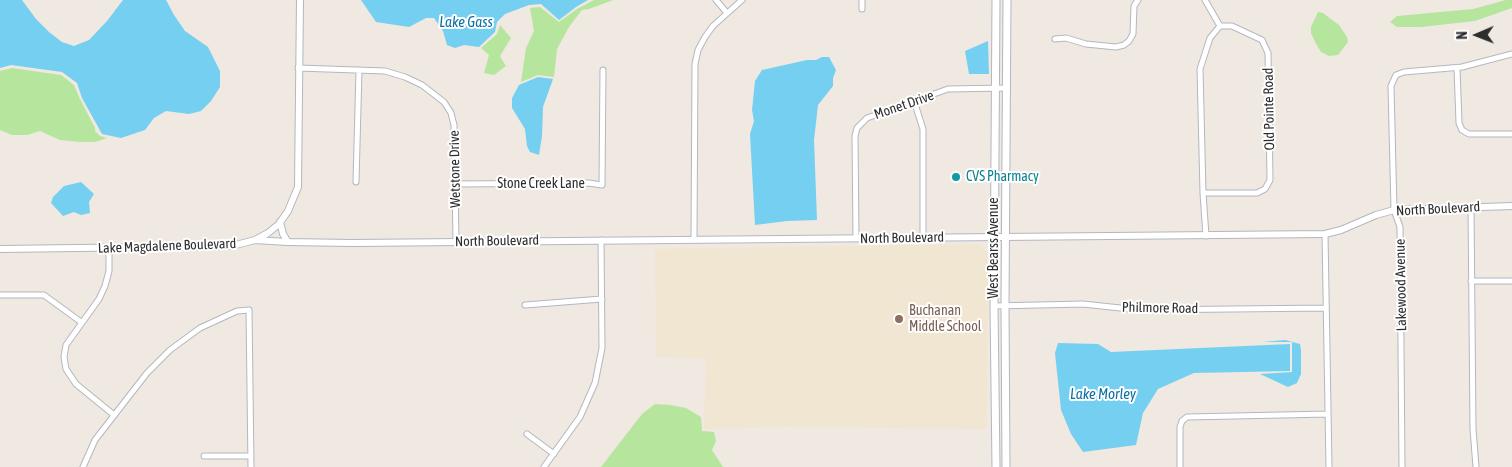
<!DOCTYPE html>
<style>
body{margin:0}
#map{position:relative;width:1512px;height:467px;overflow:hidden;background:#efe9e1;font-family:"Asap Condensed",sans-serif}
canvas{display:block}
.north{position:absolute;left:1452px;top:10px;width:50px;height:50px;-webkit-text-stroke:4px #fff;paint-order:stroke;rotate:269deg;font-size:14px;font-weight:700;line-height:20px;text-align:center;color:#2e2e2e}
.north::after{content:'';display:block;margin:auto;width:18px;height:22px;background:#2e2e2e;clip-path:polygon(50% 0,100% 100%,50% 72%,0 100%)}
</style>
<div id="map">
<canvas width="1512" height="467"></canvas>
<div class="north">N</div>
</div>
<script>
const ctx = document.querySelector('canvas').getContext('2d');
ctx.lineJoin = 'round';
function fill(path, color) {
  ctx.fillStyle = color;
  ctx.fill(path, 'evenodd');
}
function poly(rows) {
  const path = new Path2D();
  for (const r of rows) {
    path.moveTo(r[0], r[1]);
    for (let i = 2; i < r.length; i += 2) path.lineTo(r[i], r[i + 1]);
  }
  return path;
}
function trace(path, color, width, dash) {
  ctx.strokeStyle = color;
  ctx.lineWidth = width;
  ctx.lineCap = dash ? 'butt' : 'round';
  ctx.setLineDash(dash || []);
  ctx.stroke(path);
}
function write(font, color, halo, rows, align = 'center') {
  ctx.font = font + ' "Asap Condensed",sans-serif';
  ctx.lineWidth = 4;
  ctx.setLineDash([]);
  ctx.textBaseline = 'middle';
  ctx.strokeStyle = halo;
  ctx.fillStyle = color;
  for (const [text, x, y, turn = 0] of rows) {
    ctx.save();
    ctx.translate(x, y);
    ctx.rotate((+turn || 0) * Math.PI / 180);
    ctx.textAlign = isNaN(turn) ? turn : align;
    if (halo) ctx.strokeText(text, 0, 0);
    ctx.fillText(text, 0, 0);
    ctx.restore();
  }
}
const education = poly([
 [979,244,988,253,987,429,791,427,704,429,706,358,656,357,655,249]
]);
const green = poly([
 [594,0,613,0,589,9,582,10,569,27,557,49,554,77,538,75,521,82,526,48,534,31,530,8,540,7,559,22,577,9],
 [1506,0,1512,0,1512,8,1475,21,1421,27,1397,27,1390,22,1397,16,1473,9],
 [1318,12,1323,13,1339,25,1347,37,1348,42,1338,55,1329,56,1321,52,1315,42,1311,33,1311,27],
 [500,25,511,38,500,56,506,66,494,75,484,73,489,55,481,48,497,34],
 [12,68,61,75,74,85,80,99,95,128,95,131,100,136,107,138,95,142,80,142,60,140,40,131,27,135,12,135,0,130,0,71],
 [655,404,670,405,686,408,701,417,702,431,714,432,716,441,712,450,723,467,601,467,642,414]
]);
const water = poly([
 [0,0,22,0,36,19,49,32,62,42,74,46,89,40,107,21,123,0,166,0,174,15,185,31,208,47,220,71,220,87,211,101,201,111,189,114,166,111,154,118,145,130,121,138,102,134,82,98,77,83,62,72,11,65,0,68],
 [361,0,588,0,576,7,559,20,541,4,529,5,505,14,497,22,495,32,479,47,464,45,455,48,447,45,443,31,434,18,426,18,409,27,376,22],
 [988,41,989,74,969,74,965,51],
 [822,57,829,57,836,70,833,78,833,86,818,105,814,140,817,220,787,221,755,225,750,134,754,121,752,110,755,81,762,70,807,60,816,60],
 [538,77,553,79,543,107,542,136,539,155,530,152,527,146,525,129,512,108,512,98,519,85],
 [81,182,94,194,89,202,90,213,81,215,74,212,63,216,51,203,53,197,64,186],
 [1285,340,1300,344,1301,350,1301,374,1297,383,1288,387,1260,374,1292,372,1292,342,1263,342],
 [1058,343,1098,344,1111,352,1290,344,1290,371,1194,373,1158,389,1143,413,1136,445,1083,452,1071,434,1061,410,1055,353]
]);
const minor = poly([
 [716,0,727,13],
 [862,9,862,0],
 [1055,39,1066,38,1086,44,1116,47,1124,45,1129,41,1133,34,1134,6,1138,0],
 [298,68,385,71,405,77,422,85,444,102,451,113,454,125,456,241],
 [1457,68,1459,123,1462,130,1469,134,1512,134],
 [914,101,923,129,923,238],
 [356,182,359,70],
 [455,184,589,183,602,185,603,70],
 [1203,193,1257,193,1265,189,1270,180,1268,53,1262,40,1232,26,1220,26,1205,0],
 [1471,207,1473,429,1476,467],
 [1325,234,1329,467],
 [1206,236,1203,193,1200,69,1210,38,1220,26],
 [856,238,855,136,857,128,867,118,948,89,1006,88],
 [694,239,695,64,698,50,705,37,713,26,742,0],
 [109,248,109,271,105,286,99,299,66,345,64,357,66,369,76,384,114,415],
 [1471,281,1512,281],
 [0,295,44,295,81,322],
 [525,305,602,299],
 [994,306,1083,304,1139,310,1326,308],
 [527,434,554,454],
 [204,456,251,456],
 [83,467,95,440,147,373,170,350,200,328,237,311,249,310,251,467],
 [544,467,580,417,595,383,602,348,601,240],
 [1180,467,1180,427,1182,421,1187,417,1328,414],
 [1402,467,1400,227,1394,210,1391,86,1396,75,1404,72,1462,67,1512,54]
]);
const tertiary = poly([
 [280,222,283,234,288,242],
 [255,240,287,242,353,243,1325,234,1341,230,1376,215,1394,210,1512,206],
 [0,249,232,246,255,240,268,233,279,224,288,211,298,187,300,0]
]);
const secondary = poly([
 [996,0,994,306,996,467],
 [1006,467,1005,305,1007,0]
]);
const markers = [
 [956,177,5,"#0f9aa8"],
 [899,319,5,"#8d6e63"]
];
const streetNames = [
 ["Monet Drive",904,105,-19],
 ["Old Pointe Road",1269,109,-91],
 ["Wetstone Drive",455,169,-91],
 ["Stone Creek Lane",541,184],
 ["North Boulevard",1438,209,-3],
 ["North Boulevard",902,238,-1],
 ["North Boulevard",497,241,-1],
 ["Lake Magdalene Boulevard",167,246,-2],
 ["West Bearss Avenue",994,248,-90],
 ["Lakewood Avenue",1401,285,-91],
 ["Philmore Road",1160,308,1]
];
const cultureNames = [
 ["CVS Pharmacy",966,177]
];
const educationNames = [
 ["Buchanan",909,311],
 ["Middle School",909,327]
];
const waterNames = [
 ["Lake Gass",466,22],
 ["Lake Morley",1103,394]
];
fill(education, '#f0e6d1');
fill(green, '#b6e59e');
fill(water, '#75cff0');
trace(minor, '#b4b7c1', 7);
trace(tertiary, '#b4b7c1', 8);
trace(secondary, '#b4b7c1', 9);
trace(minor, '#fff', 5);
trace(tertiary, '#fff', 6);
trace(secondary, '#fff', 7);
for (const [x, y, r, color] of markers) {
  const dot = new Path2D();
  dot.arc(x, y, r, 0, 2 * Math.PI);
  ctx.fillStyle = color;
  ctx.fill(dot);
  trace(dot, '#fff', 2);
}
write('14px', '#2e2e2e', '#fff', streetNames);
write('14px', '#0d838f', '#fff', cultureNames, 'left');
write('14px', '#785e54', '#fff', educationNames, 'left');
write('italic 15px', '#0d6fa3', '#fff', waterNames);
</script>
